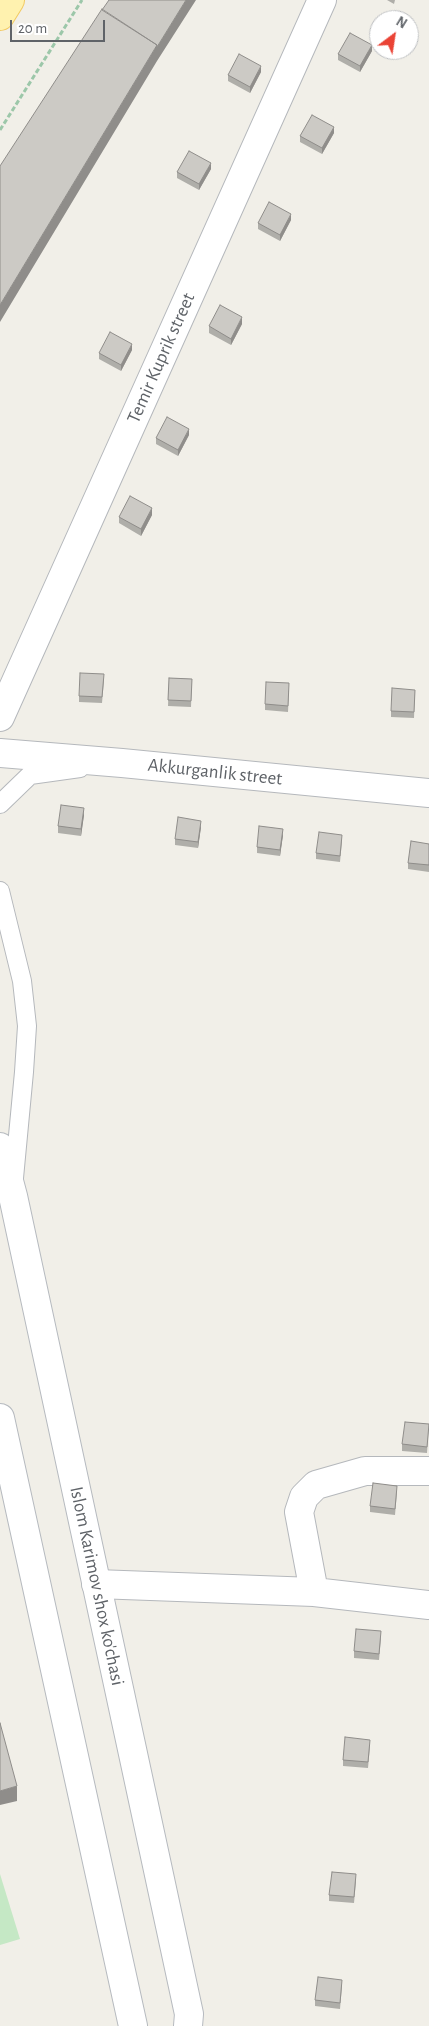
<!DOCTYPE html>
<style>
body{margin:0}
#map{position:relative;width:429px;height:2026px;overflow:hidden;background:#f1efe8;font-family:"Alegreya Sans",sans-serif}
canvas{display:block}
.north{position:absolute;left:369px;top:10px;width:50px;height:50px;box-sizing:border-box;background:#fff;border:1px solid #bfc1c3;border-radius:50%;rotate:31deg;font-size:14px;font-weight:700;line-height:20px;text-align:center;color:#5f6368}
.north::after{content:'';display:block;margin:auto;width:18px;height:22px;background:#ea4335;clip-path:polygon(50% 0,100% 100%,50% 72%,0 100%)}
.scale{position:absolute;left:10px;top:20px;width:95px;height:22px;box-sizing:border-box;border:2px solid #5f6368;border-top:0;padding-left:6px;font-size:15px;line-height:18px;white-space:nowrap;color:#5f6368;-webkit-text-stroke:4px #fff;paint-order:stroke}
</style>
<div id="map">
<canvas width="429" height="2026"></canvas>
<div class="north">N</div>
<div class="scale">20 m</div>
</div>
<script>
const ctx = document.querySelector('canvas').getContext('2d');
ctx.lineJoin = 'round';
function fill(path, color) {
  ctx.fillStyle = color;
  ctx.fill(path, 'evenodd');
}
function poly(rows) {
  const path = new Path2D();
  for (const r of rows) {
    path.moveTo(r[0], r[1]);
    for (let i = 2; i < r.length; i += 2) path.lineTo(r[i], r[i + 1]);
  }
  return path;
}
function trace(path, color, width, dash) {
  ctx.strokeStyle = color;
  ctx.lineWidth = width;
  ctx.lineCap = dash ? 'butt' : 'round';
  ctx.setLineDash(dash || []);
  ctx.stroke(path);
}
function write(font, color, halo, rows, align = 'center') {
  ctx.font = font + ' "Alegreya Sans",sans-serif';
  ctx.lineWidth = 4.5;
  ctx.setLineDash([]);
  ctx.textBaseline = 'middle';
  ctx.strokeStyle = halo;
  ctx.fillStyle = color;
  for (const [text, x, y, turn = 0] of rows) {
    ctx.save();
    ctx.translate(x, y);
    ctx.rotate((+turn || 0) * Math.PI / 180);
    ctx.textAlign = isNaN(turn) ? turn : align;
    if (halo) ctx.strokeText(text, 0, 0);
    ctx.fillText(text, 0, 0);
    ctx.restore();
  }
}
const green = poly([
 [0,1874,20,1939,0,1945]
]);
const path = poly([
 [0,130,82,0]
]);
const service = poly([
 [0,804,30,775,80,768],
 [0,891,22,981,27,1026,24,1072,14,1178]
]);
const minor = poly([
 [0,717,322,0],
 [96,1584,314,1592,429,1605],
 [314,1592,299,1512,304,1497,316,1485,365,1471,429,1471]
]);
const tertiary = poly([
 [0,753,122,763,429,793]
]);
const secondary = poly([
 [0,1147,13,1196,189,2014,188,2026],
 [0,1418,133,2026]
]);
const primary = poly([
 [0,16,10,0]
]);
const wall = poly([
 [387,0,395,0,394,4],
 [372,51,360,72,338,60,338,54],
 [261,72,250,93,228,81,228,75],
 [334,133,322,154,300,142,300,136],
 [211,169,199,190,177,178,177,172],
 [291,220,280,241,258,229,258,223],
 [242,324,231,345,209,333,209,326],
 [132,350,121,371,99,359,99,353],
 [189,435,178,456,156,444,156,438],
 [152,515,141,536,119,523,119,517],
 [169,678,192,679,191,707,168,706],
 [104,680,102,703,79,702,79,696],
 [289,690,288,712,265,710,265,704],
 [415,690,414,718,391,717,391,711],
 [84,815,81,836,58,833,58,826],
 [201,827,198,848,175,845,175,839],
 [283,835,280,856,257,853,257,847],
 [342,841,340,862,316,859,316,853],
 [429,844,429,872,408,869,408,863],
 [429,1424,427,1453,402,1451,402,1444],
 [397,1492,395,1515,370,1512,370,1506],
 [381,1638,379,1660,354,1658,354,1651],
 [370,1746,368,1768,343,1766,343,1760],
 [356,1881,354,1903,329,1901,329,1895],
 [342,1986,340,2009,315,2006,315,2000]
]);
const shadedWall = poly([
 [186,0,196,0,157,61,157,47],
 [157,45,157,61,0,322,0,305],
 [372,45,372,51,360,72,360,66],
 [261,66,261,72,250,93,250,87],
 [334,127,334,133,322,154,322,148],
 [211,163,211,169,199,190,199,184],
 [291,214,291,220,280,241,280,235],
 [242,317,242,324,231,345,231,339],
 [132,344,132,350,121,371,121,365],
 [189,429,189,435,178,456,178,450],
 [152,508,152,515,141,536,141,529],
 [84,808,84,815,81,836,81,829],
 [201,821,201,827,198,848,198,842],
 [283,829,283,835,280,856,280,850],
 [17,1786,17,1801,0,1805,0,1791]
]);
const building = poly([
 [109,0,186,0,157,47,157,45,102,10,109,0],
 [102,9,157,45,0,305,0,166,102,9],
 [350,33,372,45,360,66,338,54,350,33],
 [239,54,261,66,250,87,228,75,239,54],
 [312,115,334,127,322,148,300,136,312,115],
 [189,151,211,163,199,184,177,172,189,151],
 [269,202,291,214,280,235,258,223,269,202],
 [220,305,242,317,231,339,209,326,220,305],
 [110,332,132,344,121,365,99,353,110,332],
 [167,417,189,429,178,450,156,438,167,417],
 [130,496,152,508,141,529,119,517,130,496],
 [80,673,104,674,102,697,79,696,80,673],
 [169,678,192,679,191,701,168,700,169,678],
 [266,682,289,683,288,706,265,704,266,682],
 [392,688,415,690,414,712,391,711,392,688],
 [61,805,84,808,81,829,58,826,61,805],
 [178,817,201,821,198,842,175,839,178,817],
 [259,826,283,829,280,850,257,847,259,826],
 [319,832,342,835,340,856,316,853,319,832],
 [411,841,429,844,429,865,408,863,411,841],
 [405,1422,429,1424,427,1447,402,1444,405,1422],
 [373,1483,397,1486,395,1509,370,1506,373,1483],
 [356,1629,381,1631,379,1654,354,1651,356,1629],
 [0,1723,17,1786,0,1791,0,1723],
 [345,1737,370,1740,368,1762,343,1760,345,1737],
 [332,1872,356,1874,354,1897,329,1895,332,1872],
 [318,1977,342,1980,340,2003,315,2000,318,1977]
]);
const streetNames = [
 ["Temir Kuprik street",161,358,-66],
 ["Akkurganlik street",215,772,6],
 ["Islom Karimov shox ko'chasi",97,1586,78]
];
fill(green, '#c5e8c5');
trace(service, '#b5b8bc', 20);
trace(minor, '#b5b8bc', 30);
trace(tertiary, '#b5b8bc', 30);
trace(secondary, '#b6babf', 30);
trace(primary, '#f2c960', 30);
trace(path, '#9cc7a9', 3, [5, 2.5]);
trace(service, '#fff', 18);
trace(minor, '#fff', 28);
trace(tertiary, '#fff', 28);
trace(secondary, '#fff', 28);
trace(primary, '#fff2af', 28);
fill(wall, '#afaea9');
fill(shadedWall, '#8f8d8a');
fill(building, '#cccac5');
trace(building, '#8f8d8a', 1);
write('19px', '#5f6368', '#fff', streetNames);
</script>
